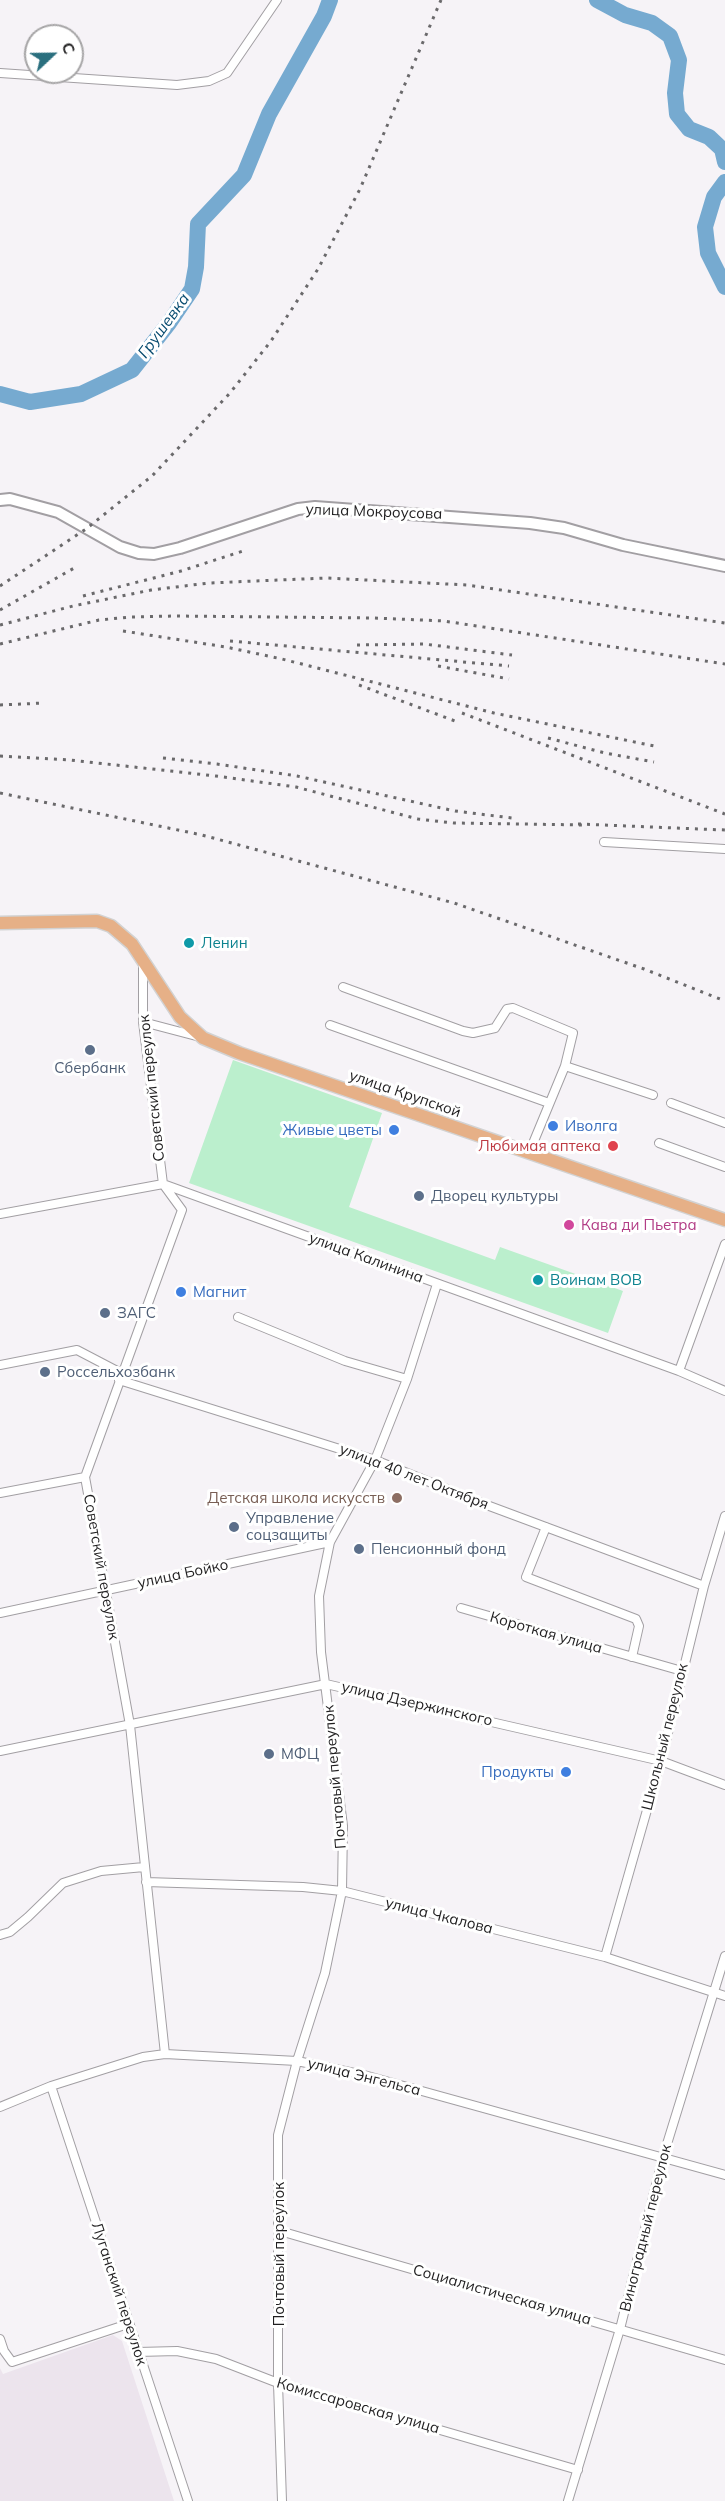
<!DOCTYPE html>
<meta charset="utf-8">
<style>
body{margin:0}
#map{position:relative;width:725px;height:2501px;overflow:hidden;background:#f6f3f7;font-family:Mulish,sans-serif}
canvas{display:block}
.north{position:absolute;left:24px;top:24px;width:60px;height:60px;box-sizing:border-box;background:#fff;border:2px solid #a6a5a6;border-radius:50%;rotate:68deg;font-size:16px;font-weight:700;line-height:24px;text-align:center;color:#201f20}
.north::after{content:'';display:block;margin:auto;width:21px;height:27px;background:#2a6f7e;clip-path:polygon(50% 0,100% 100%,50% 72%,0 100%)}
</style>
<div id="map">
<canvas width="725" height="2501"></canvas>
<div class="north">С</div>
</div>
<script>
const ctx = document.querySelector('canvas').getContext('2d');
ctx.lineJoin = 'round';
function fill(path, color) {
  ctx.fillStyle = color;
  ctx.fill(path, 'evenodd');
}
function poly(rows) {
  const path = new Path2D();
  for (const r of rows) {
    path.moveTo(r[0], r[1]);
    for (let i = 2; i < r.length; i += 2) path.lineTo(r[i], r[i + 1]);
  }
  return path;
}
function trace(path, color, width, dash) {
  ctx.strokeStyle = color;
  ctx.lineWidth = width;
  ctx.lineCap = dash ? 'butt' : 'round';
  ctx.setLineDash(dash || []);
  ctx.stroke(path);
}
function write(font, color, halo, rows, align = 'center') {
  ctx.font = font + ' Mulish,sans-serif';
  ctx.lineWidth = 6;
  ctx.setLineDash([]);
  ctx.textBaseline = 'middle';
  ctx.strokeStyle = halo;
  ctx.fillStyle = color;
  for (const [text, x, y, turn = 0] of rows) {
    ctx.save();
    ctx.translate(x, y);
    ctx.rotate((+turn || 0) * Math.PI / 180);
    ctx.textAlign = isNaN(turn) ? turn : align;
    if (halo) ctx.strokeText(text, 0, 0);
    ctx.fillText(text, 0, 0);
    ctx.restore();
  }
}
const built = poly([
 [113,2335,122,2341,174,2501,0,2501,0,2368,3,2374]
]);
const green = poly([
 [233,1060,382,1113,349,1207,495,1260,500,1247,623,1291,608,1333,189,1183]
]);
const river = poly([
 [597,0,625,15,652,23,670,36,679,60,675,93,677,114,689,129,709,137,722,149,725,162],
 [725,182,714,197,705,227,708,253,725,287],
 [0,394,30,402,81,394,132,370,169,323,192,289,196,267,198,224,244,175,269,114,324,16,330,0]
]);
const minor = poly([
 [0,73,177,85,209,81,227,73,277,0],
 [604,842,725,849],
 [143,963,143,1022,163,1184,182,1210,85,1477,130,1725,165,2054],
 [343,987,463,1031,473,1033,495,1028,507,1009,513,1008,573,1033,565,1066,529,1153],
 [143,1022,200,1037],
 [330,1025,549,1103],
 [565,1066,653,1095],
 [671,1103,725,1123],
 [659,1143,725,1167],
 [0,1214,163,1184,679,1371,725,1391],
 [238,1317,345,1361,407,1379],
 [0,1365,77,1350,121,1373],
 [679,1371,725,1244],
 [119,1380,375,1460,484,1504,704,1586],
 [0,1493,85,1477],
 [546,1527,526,1577,636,1619,639,1626,632,1657],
 [461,1608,682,1671],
 [0,1613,330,1542],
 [0,1751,326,1684,661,1761,725,1785],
 [146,1882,303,1887,342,1891,605,1957,725,1996],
 [0,1935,10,1932,28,1917,63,1883,101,1871,144,1867],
 [605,1957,661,1761,704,1586,725,1516],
 [51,2086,188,2501],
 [0,2107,51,2086,143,2057,165,2054,297,2061,364,2075,725,2175],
 [280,2231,725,2360],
 [0,2339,4,2351,12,2362,128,2324],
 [138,2352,177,2351,216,2359,278,2383,578,2470],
 [282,2501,278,2383,278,2135,297,2061,325,1973,342,1891,343,1826,321,1652,319,1596,330,1542,375,1460,407,1379,437,1284],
 [568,2501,620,2329,663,2157,725,1956]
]);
const tertiary = poly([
 [0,500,10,499,58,512,120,547,139,553,154,554,180,548,298,509,315,507,530,523,564,528,623,545,725,566]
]);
const primary = poly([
 [0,923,97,921,111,926,132,944,180,1017,203,1038,239,1053,725,1220]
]);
const rail = poly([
 [0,586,86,529,152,476,230,393,271,341,318,269,360,189,441,0],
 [83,596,181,571,243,551],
 [0,610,76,567],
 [0,625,73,606,151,590,209,583,326,578,467,585,725,623],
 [123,631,226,647,282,659,494,713,659,747],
 [230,641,509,666],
 [0,644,99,620,130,617,176,616,374,618,444,621,725,664],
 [357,645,424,644,512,655],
 [438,666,509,679],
 [359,685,455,721],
 [0,705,44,703],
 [462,713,725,814],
 [548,738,605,753,654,762],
 [0,756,70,760,216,776,296,787,418,819,454,823,586,825],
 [163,758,217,764,297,776,455,811,512,818],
 [0,793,202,835,454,903,644,969,725,1001],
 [578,824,725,830]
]);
const markers = [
 [189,943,6,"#0f9aa8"],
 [90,1050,6,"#5c6f8a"],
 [553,1126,6,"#3f7fe0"],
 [394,1130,6,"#3f7fe0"],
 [613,1146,6,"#e0444e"],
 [419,1196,6,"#5c6f8a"],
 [569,1225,6,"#d1479c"],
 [538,1280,6,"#0f9aa8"],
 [181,1292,6,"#3f7fe0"],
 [105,1313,6,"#5c6f8a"],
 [45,1372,6,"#5c6f8a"],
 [397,1498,6,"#8d6e63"],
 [234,1527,6,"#5c6f8a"],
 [359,1549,6,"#5c6f8a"],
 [269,1754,6,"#5c6f8a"],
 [566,1772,6,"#3f7fe0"]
];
const streetNames = [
 ["улица Мокроусова",374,512,2],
 ["Советский переулок",152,1088,-96],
 ["улица Крупской",405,1094,19],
 ["улица Калинина",366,1258,20],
 ["улица 40 лет Октября",414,1477,21],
 ["Советский переулок",101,1567,80],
 ["улица Бойко",183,1574,-12],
 ["Короткая улица",546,1633,16],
 ["улица Дзержинского",417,1704,13],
 ["Школьный переулок",665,1737,-76],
 ["Почтовый переулок",335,1777,-95],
 ["улица Чкалова",439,1916,14],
 ["улица Энгельса",364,2077,14],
 ["Виноградный переулок",646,2228,-76],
 ["Почтовый переулок",279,2254,-90],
 ["Луганский переулок",119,2294,72],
 ["Социалистическая улица",502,2295,16],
 ["Комиссаровская улица",358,2406,16]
];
const cultureNames = [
 ["Ленин",201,943],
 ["Воинам ВОВ",550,1280]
];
const serviceNames = [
 ["Сбербанк",90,1068,"center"],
 ["Дворец культуры",431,1196],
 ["ЗАГС",117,1313],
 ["Россельхозбанк",57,1372],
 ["Управление",246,1518],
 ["соцзащиты",246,1535],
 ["Пенсионный фонд",371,1549],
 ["МФЦ",281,1754]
];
const shopNames = [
 ["Иволга",565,1126],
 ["Живые цветы",382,1130,"right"],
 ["Магнит",193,1292],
 ["Продукты",554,1772,"right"]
];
const healthNames = [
 ["Любимая аптека",601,1146]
];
const hotelNames = [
 ["Кава ди Пьетра",581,1225]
];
const educationNames = [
 ["Детская школа искусств",385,1498]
];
const waterNames = [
 ["Грушевка",164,326,-54]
];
fill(built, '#ece4ed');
fill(green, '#bbefcd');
trace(river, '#76aad0', 16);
trace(minor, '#a29fa3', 10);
trace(tertiary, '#a29fa3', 14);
trace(primary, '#d2d2d2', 15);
trace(minor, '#fff', 8);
trace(tertiary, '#fff', 10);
trace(primary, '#e6b087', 12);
trace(rail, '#6a696b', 3, [3, 6]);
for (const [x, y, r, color] of markers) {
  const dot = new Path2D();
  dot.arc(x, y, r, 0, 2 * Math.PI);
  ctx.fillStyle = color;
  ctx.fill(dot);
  trace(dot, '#fff', 2);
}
write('15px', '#201f20', '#fff', streetNames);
write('15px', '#0d838f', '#fff', cultureNames, 'left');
write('15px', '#4e5e75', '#fff', serviceNames, 'left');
write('15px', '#366cbe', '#fff', shopNames, 'left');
write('15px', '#be3a42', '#fff', healthNames, 'right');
write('15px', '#b23c85', '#fff', hotelNames, 'left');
write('15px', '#785e54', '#fff', educationNames, 'right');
write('italic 16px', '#074b6f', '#fff', waterNames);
</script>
